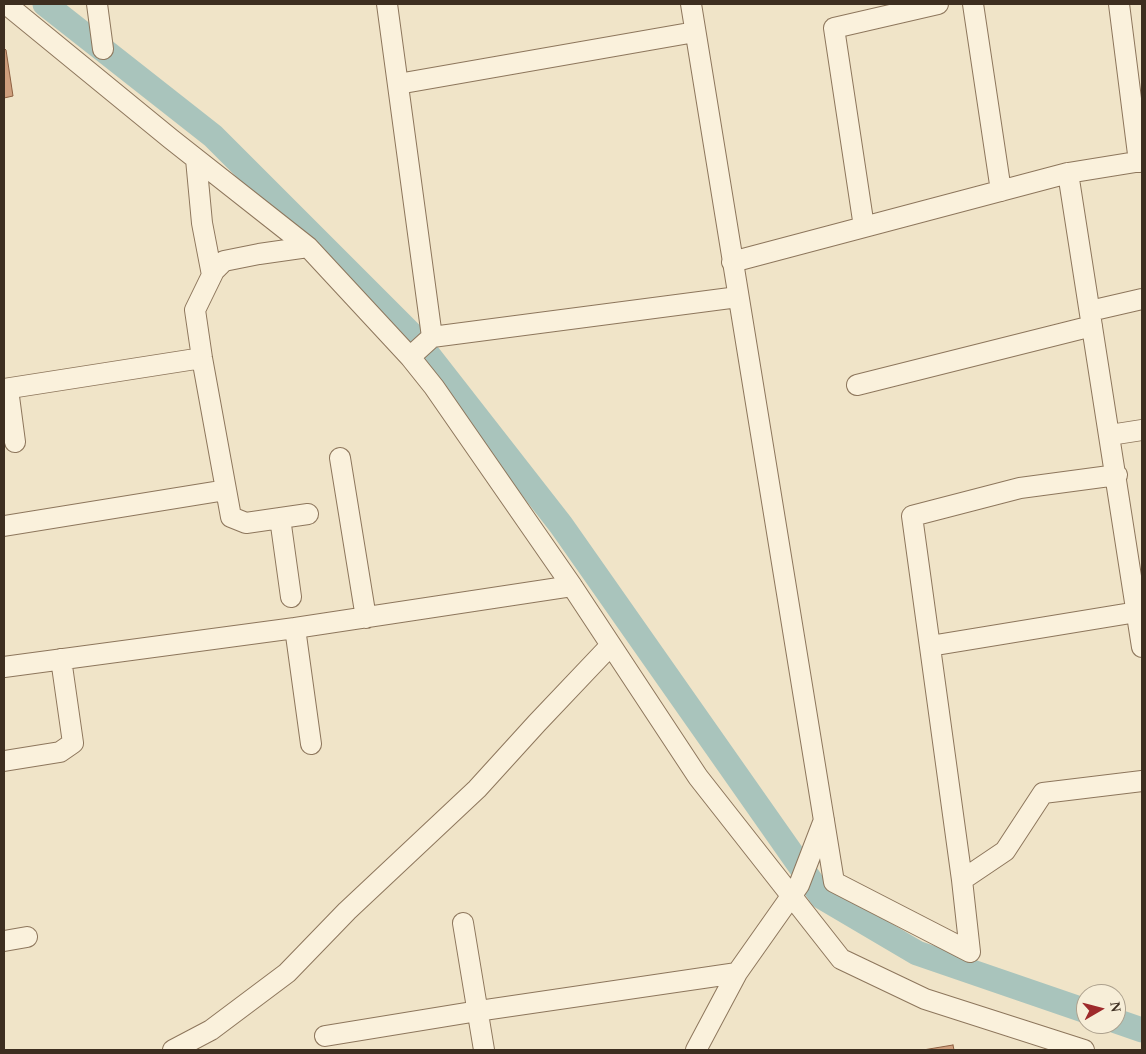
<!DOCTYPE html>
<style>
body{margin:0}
#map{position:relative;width:1146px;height:1054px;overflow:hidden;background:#f0e4c8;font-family:"Times New Roman",serif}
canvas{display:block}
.frame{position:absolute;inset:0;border:5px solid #3d2e20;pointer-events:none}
.north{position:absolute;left:1076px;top:984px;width:50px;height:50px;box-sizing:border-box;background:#f7eed8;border:1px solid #ada18e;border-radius:50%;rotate:82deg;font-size:14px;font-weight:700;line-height:20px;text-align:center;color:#3d2e20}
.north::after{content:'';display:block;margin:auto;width:18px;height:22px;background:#9e2a2b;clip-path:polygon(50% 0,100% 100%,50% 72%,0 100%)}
</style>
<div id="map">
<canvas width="1146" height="1054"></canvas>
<div class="frame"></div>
<div class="north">N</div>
</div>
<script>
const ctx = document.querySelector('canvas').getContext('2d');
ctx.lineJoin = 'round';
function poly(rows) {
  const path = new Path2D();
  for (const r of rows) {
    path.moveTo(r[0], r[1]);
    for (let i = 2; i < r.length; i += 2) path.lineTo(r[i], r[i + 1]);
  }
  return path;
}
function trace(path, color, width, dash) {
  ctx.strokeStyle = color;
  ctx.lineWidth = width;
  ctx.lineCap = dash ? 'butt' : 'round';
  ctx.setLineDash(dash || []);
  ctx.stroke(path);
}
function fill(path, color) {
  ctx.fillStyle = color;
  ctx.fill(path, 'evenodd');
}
const canal = poly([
 [45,4,213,136,415,338,561,525,822,897,917,953,1086,1011],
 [1116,1021,1142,1030]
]);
const building = poly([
 [4,48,6,50,13,96,4,98,4,48],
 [953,1045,954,1050,923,1050,953,1045]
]);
const minor = poly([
 [6,4,171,139,308,247,410,357,434,387,572,586,698,777,841,959,925,999,1084,1050],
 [97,4,103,49],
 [387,4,432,337],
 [691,4,834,882,970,952],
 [973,4,1001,191],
 [1119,4,1139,162],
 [398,84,695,32],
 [196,159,202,223,212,275],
 [1068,173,1142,647],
 [864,227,834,28,938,4],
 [308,247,259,254,224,261,214,271,195,310,202,358,231,517,246,523,308,514],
 [732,262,1068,173,1142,161],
 [1090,311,1142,299],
 [410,357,432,337,738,297],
 [857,385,1092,326],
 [4,389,202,358],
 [8,389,15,442],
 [1110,435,1142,430],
 [340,458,366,618],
 [280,518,291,597],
 [4,526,226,490],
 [295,628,311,744],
 [930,646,1137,612],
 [4,667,295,628,572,586],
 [4,761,60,752,73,743,61,659],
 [962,880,912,516,1020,488,1117,475],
 [463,923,484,1050],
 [4,941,27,937],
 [970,952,962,880,1005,851,1043,793,1142,781],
 [325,1036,478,1011,737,973],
 [173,1050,211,1030,287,973,347,911,477,789,537,723,611,645],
 [696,1050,737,973,799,885,824,820]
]);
trace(canal, '#a9c4bc', 25);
fill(building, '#cf9f7d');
trace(building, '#8d5f41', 1);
trace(minor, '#8d765c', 22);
trace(minor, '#faf1dc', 20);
</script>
